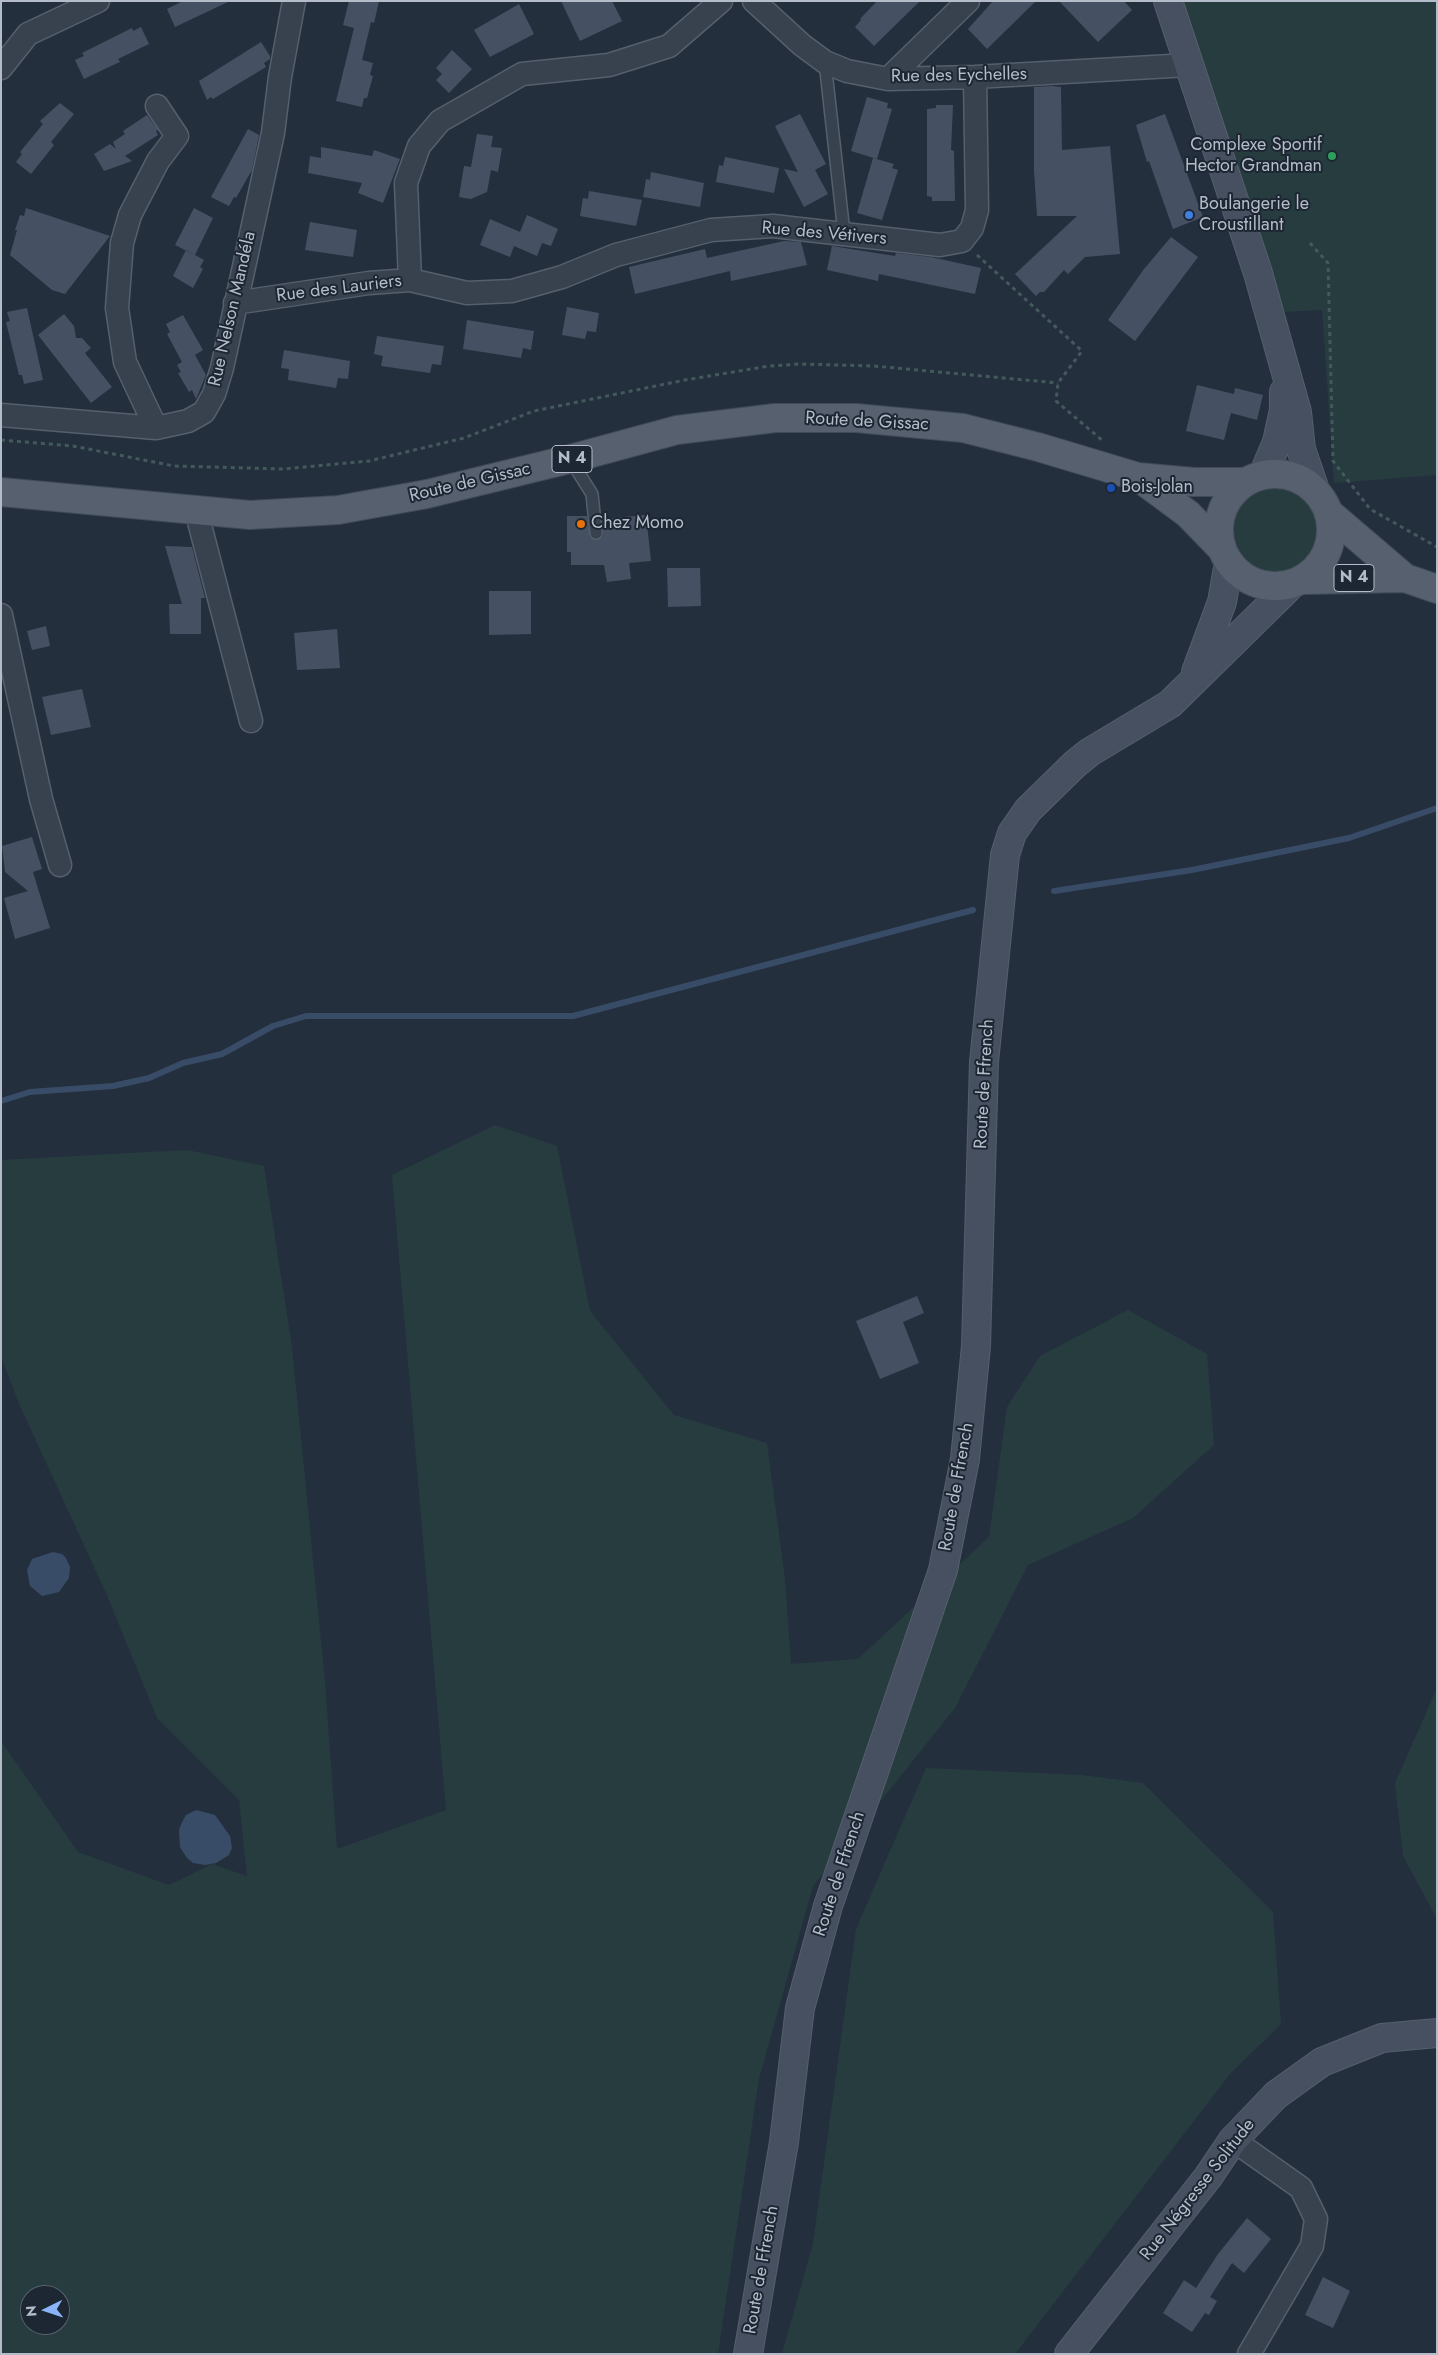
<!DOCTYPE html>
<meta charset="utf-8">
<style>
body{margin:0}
#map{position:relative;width:1438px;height:2355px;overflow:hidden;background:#242f3e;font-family:Jost,sans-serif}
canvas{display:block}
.frame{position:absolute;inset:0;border:2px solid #b4bcc9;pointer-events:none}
.north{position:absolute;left:20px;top:2285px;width:50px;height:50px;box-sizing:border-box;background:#1d2633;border:1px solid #59626f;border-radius:50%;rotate:266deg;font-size:14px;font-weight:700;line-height:20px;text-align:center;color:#b4bcc9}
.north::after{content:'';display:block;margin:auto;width:18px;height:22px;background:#8ab4f8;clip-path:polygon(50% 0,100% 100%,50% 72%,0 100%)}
</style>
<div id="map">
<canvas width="1438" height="2355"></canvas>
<div class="frame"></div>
<div class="north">N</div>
</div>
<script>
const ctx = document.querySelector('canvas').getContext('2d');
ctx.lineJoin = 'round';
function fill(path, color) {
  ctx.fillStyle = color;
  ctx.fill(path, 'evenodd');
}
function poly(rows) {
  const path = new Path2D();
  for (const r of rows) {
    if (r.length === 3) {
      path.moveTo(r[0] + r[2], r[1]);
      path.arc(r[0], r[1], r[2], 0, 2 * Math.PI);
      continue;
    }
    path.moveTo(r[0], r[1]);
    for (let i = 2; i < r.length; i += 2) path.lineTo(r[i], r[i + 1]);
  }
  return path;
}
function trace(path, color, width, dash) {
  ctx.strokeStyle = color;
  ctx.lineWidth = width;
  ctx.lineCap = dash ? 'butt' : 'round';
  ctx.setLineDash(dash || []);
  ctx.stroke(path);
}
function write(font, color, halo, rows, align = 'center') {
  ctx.font = font + ' Jost,sans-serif';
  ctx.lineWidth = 4;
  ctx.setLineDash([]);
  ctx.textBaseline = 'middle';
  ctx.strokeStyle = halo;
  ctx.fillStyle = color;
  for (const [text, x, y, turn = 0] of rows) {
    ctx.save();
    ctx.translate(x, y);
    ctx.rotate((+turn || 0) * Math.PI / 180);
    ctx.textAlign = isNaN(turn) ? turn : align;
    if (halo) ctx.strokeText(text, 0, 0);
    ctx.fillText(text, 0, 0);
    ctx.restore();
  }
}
const green = poly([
 [1175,1,1437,1,1437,475,1334,483,1322,310,1281,312],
 [1274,529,45],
 [495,1125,557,1146,590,1311,674,1415,767,1443,785,1579,791,1664,858,1659,989,1537,1007,1407,1040,1356,1128,1310,1207,1354,1214,1445,1133,1518,1028,1565,955,1708,813,1886,759,2079,718,2354,1,2354,1,1741,78,1852,169,1885,212,1864,247,1876,239,1800,157,1718,106,1593,20,1406,1,1357,1,1160,187,1150,264,1166,292,1347,325,1681,337,1849,446,1810,392,1175],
 [30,2295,60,2295,60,2325,30,2325],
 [1437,1688,1437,1919,1403,1856,1395,1783],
 [926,1768,1082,1775,1143,1783,1273,1912,1281,2024,1230,2074,1015,2354,782,2354,813,2243,856,1929]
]);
const water = poly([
 [53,1552,62,1554,66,1558,70,1567,69,1578,59,1592,42,1596,30,1586,27,1570,32,1559],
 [196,1810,215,1815,230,1836,232,1848,229,1855,216,1863,205,1865,193,1863,187,1858,180,1847,179,1830,182,1822,186,1815]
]);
const stream = poly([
 [1054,891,1192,870,1349,838,1437,808],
 [1,1101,30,1092,113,1086,149,1078,183,1063,222,1054,273,1026,306,1016,573,1016,973,910]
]);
const building = poly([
 [183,1,230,1,175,27,167,9],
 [349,1,379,1,374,23,371,22,362,60,373,63,370,75,373,76,367,98,364,98,362,107,336,101,354,28,343,25],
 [561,1,612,1,622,21,580,41],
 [877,1,920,1,874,46,855,27,861,20,860,19],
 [993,1,1036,1,987,49,968,29],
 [1059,1,1124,1,1132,10,1098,42],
 [519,4,534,34,490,57,474,30],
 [141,27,149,44,118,59,120,62,109,67,84,79,75,60,84,56,82,53,132,28,133,31],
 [261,42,270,56,270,59,264,63,266,67,213,99,211,97,207,100,199,81],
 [452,50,472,69,449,93,436,80,442,74,436,68],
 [1052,86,1061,87,1062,150,1110,146,1120,254,1085,257,1068,274,1064,270,1044,292,1040,292,1036,296,1015,274,1077,216,1037,216,1034,171,1034,87],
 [867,97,888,103,887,108,892,109,877,159,851,151],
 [60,103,74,114,51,142,54,145,31,174,16,162,22,154,20,152,43,124,40,121],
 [936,105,953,105,951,150,954,151,955,201,932,201,932,197,927,196,927,109,936,108],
 [800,114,826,164,815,170,828,194,804,207,784,169,798,172,775,126],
 [1165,114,1203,217,1173,229,1149,161,1147,162,1136,125],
 [147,115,158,130,156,131,158,135,125,156,132,161,104,171,94,154,110,144,116,149,113,142,125,134,123,131],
 [248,129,259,135,252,170,236,198,234,197,229,206,211,197],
 [477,134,493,136,491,147,502,148,498,172,491,170,487,192,471,199,459,197,464,166,471,167],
 [321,147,372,156,374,150,400,159,383,203,358,193,362,183,308,173,310,156,321,158],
 [725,157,779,168,774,193,716,182,719,165,723,166],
 [873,158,894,164,892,168,898,170,882,220,857,213],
 [651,172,704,183,700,207,643,197,646,179,650,180],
 [589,191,642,200,636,226,580,216,583,198,588,199],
 [26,208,110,236,65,294,52,290,10,255,17,230,15,230,20,215,24,216],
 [194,208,213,218,195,255,175,245],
 [527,215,558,229,551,246,542,243,537,256,514,246,510,257,480,245,490,219,520,232],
 [310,222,357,230,353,257,305,250],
 [1171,237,1198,257,1135,341,1108,320,1144,269],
 [784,241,801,242,807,265,731,281,730,271,635,294,629,267,705,249,707,258],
 [832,246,895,256,896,253,931,257,981,268,975,294,879,274,878,281,827,270],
 [186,250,204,260,200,267,203,269,193,288,173,276],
 [567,307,599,313,596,332,587,331,585,339,562,335],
 [27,308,43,380,24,384,22,375,19,375,6,322,10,321,7,312],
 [64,314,74,326,76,338,82,338,91,348,85,353,112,387,91,403,38,335],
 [183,315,203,350,190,358,195,355,206,375,196,399,192,390,189,392,178,373,181,372,177,365,182,362,167,334,170,332,166,324],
 [467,320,534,331,531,350,523,348,521,358,463,349],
 [377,336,444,346,441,365,432,364,430,373,381,366,383,356,374,354],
 [284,350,350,361,348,379,338,378,336,388,288,380,289,369,281,368],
 [1197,385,1234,394,1235,388,1263,395,1257,420,1231,413,1224,440,1186,431],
 [646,515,651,561,629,563,631,579,607,582,604,565,571,565,571,552,567,552,567,516,587,516,590,537,596,540,603,536,602,519],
 [165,546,192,547,205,598,201,598,201,634,170,634,169,604,182,604],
 [667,568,700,568,701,606,668,607],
 [489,591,531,591,531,634,489,635],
 [46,626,50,646,32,650,27,631],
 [337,629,340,668,297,670,294,633],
 [82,689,91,727,51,735,42,697],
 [32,837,42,869,33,872,50,928,15,939,4,898,28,891,5,872,2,846],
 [917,1296,924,1313,903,1322,919,1363,880,1379,856,1321],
 [1247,2218,1271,2239,1244,2273,1232,2263,1210,2297,1217,2301,1209,2315,1205,2313,1192,2332,1163,2313,1184,2280,1196,2288,1218,2254],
 [1323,2277,1350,2291,1333,2328,1305,2315]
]);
const path = poly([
 [1310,243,1328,263,1333,461,1370,509,1437,547],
 [977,255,1082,351,1058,383,1056,401,1103,441],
 [1,440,73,446,174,466,283,469,369,461,464,438,534,411,685,380,769,366,800,364,874,366,1058,383]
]);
const lane = poly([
 [825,62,844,233],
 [570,459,592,494,596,533]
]);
const street = poly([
 [754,1,802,45,825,62,847,71,888,79,975,77,1189,65],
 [1,68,28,34,98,1],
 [888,79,968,1],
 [410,280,467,293,512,291,562,277,616,255,711,230,773,226,940,245,962,241,972,228,977,210,975,77],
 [235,303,369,283,410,280,406,183,419,146,440,121,522,74,609,65,669,46,721,1],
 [1,415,156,428,188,421,204,412,214,394,222,368,273,133,280,77,294,1],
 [156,428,125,362,117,308,122,243,130,215,158,161,177,136,157,106],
 [196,510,251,721],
 [1,615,41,799,60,865],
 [1233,2140,1301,2188,1316,2219,1312,2246,1249,2354]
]);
const secondary = poly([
 [1168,1,1258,273,1297,412,1301,449,1315,490],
 [1263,475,1277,442,1284,410,1284,392],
 [1196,672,1222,602,1229,562],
 [748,2354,784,2142,800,2008,828,1906,943,1570,965,1459,976,1346,984,1062,1005,855,1012,833,1028,810,1075,764,1090,752,1170,704,1291,585],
 [1069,2354,1208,2177,1233,2140,1276,2095,1322,2062,1382,2038,1437,2033]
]);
const primary = poly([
 [1275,530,56],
 [1138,477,1188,514,1222,549],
 [1,492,250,515,338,510,427,494,570,459,677,430,775,418,856,418,963,428,1038,447,1138,477,1194,482,1245,482],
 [1329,513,1405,578,1437,589],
 [1304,580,1405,578]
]);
const markers = [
 [1332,156,5,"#2e9e5b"],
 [1189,215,5,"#3f7fe0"],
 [1111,488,5,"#1a4fb4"],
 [581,524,5,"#e8710a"]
];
const shields = [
 [572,459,40],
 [1354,578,40]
];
const shieldNames = [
 ["N 4",572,459],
 ["N 4",1354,578]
];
const streetNames = [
 ["Rue des Eychelles",959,76,-1],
 ["Rue des Vétivers",824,234,5],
 ["Rue des Lauriers",339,289,-7],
 ["Rue Nelson Mandéla",233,309,-77],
 ["Route de Gissac",867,422,3],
 ["Route de Gissac",470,483,-13],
 ["Route de Ffrench",985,1084,-87],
 ["Route de Ffrench",957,1487,-80],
 ["Route de Ffrench",840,1874,-72],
 ["Rue Négresse Solitude",1198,2190,-52],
 ["Route de Ffrench",762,2270,-80]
];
const poiNames = [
 ["Complexe Sportif",1322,146,"right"],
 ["Hector Grandman",1322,167,"right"],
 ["Boulangerie le",1199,205],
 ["Croustillant",1199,226],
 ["Bois-Jolan",1121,488],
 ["Chez Momo",591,524]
];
fill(green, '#263c3f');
fill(water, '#394c67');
trace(stream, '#394c67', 6);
fill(building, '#455162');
trace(lane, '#565f6c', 14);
trace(street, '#565f6c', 25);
trace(secondary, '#565f6c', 30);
trace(primary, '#414a57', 30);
trace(path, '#44595c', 3, [4, 4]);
trace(lane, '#38414e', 11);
trace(street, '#38414e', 22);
trace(secondary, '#465061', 28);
trace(primary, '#56606e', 28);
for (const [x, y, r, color] of markers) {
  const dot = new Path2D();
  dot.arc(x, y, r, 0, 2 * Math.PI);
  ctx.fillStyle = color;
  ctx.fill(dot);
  trace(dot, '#1d2633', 2);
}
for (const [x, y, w] of shields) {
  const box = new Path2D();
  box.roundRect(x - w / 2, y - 13.5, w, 27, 4);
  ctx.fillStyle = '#1d2633';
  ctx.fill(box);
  trace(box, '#b4bcc9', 1);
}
write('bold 16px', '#b4bcc9', null, shieldNames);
write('18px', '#b4bcc9', '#1d2633', streetNames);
write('18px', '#b4bcc9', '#1d2633', poiNames, 'left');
</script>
